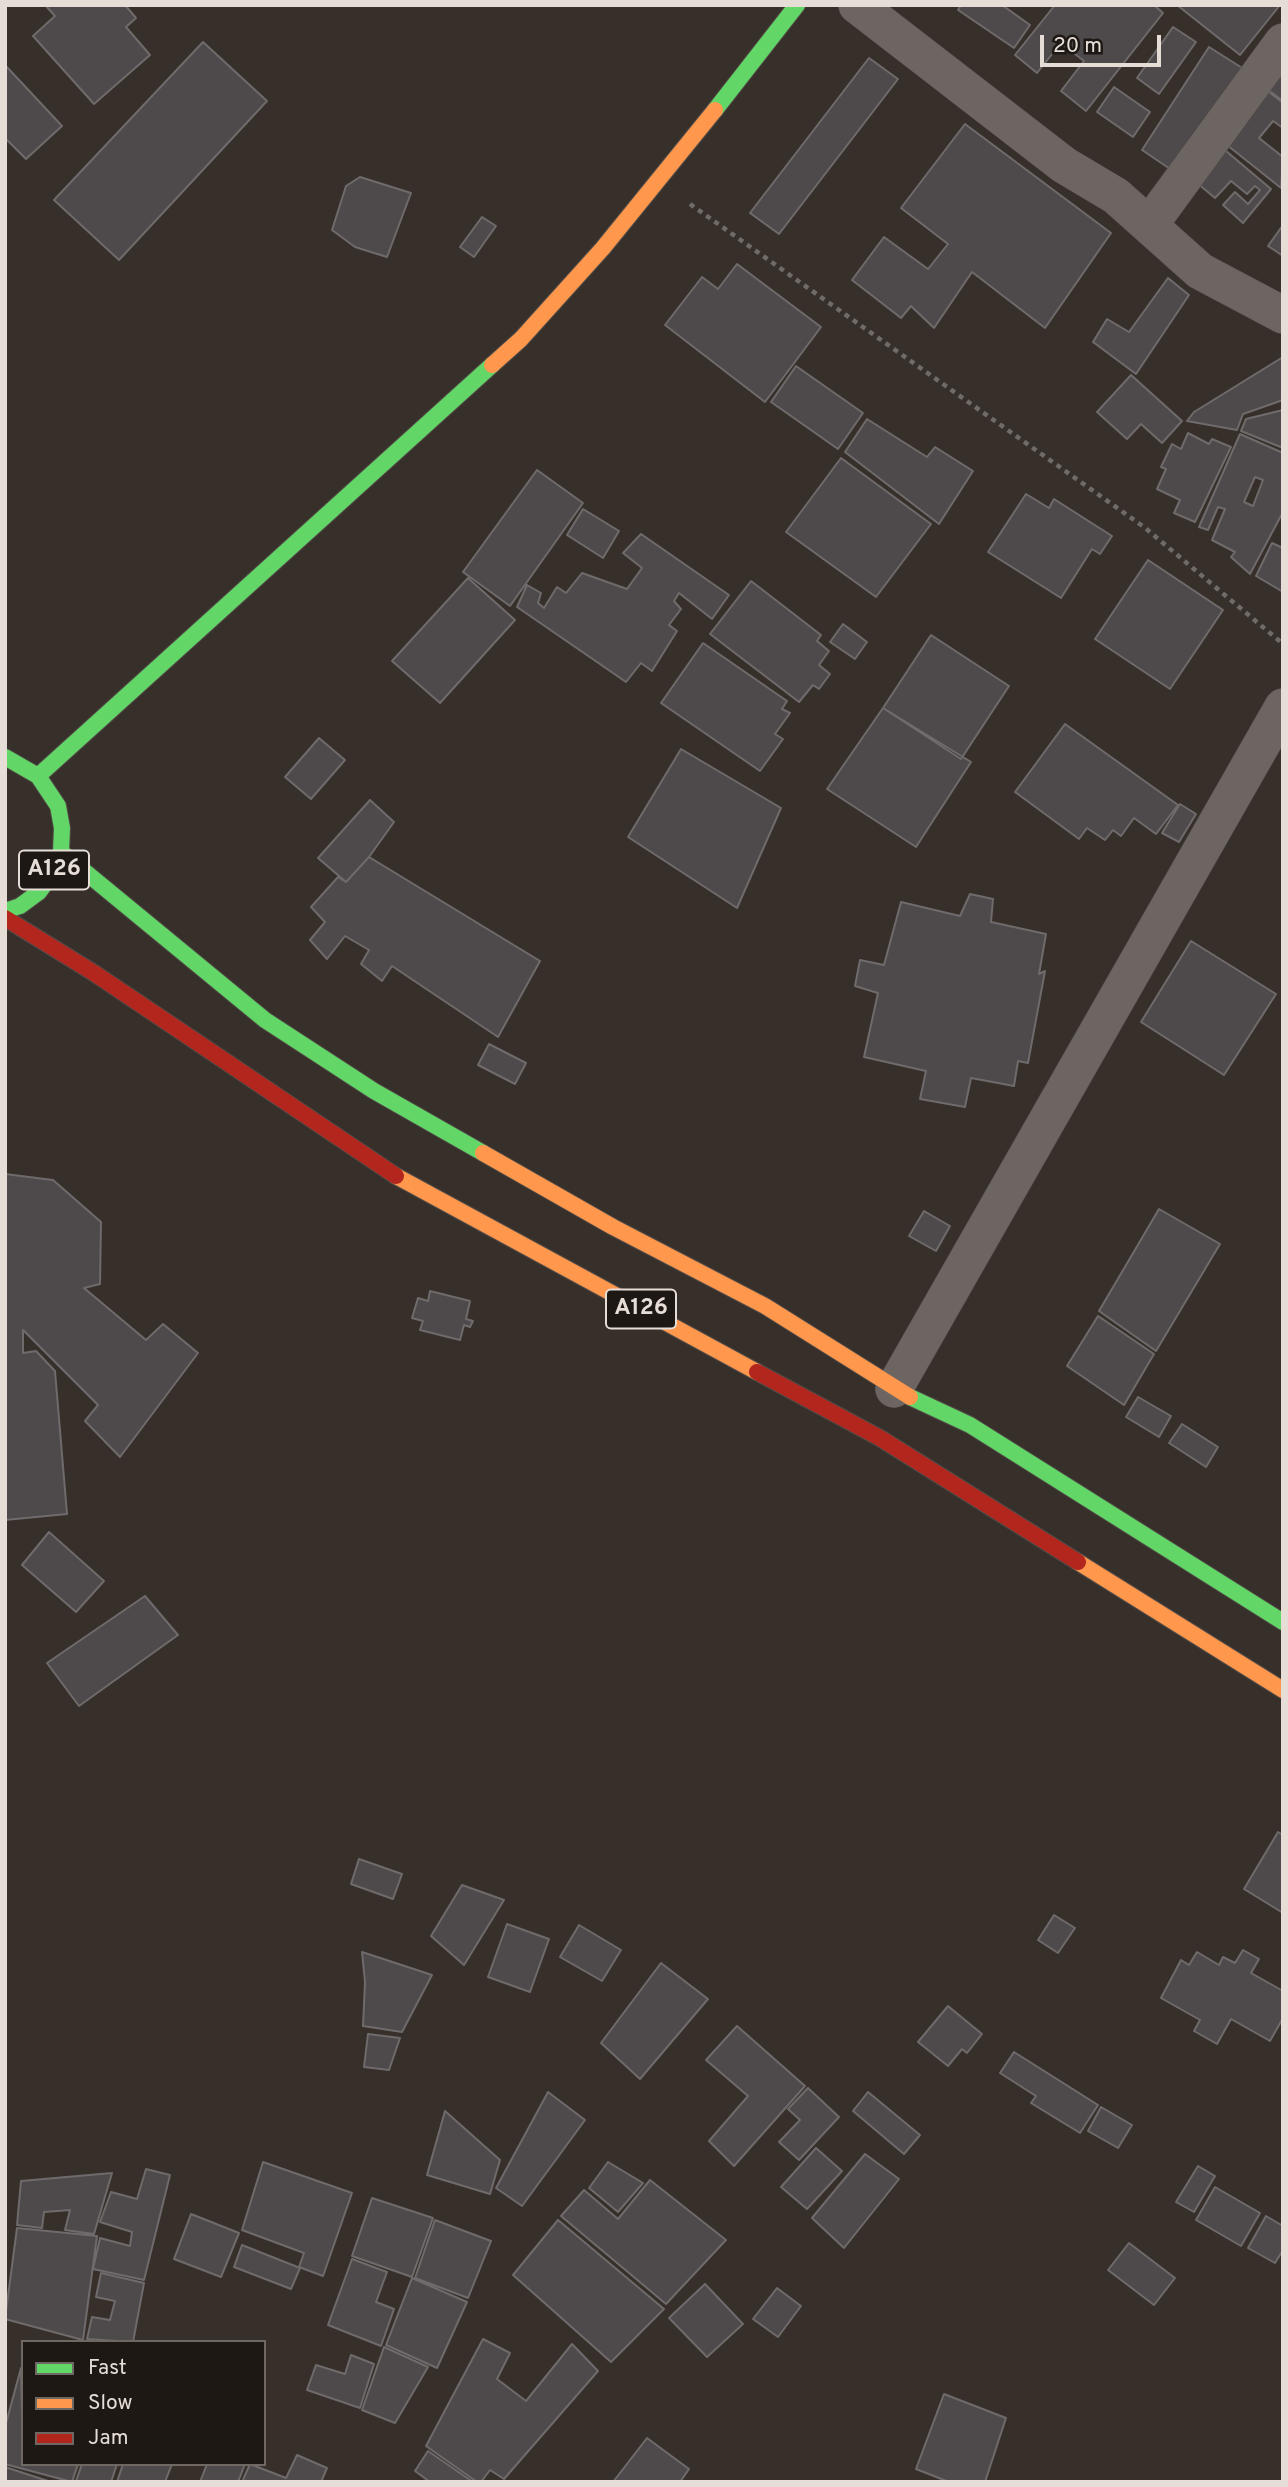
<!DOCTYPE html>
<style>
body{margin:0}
#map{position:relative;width:1288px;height:2487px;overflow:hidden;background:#372f2a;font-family:Overpass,sans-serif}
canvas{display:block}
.frame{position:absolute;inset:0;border:7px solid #e6ddd7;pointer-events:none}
.legend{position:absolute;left:21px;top:2340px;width:245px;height:126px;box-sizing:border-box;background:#1e1814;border:2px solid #6e6762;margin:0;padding:9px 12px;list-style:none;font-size:21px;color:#e6ddd7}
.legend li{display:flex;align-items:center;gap:14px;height:35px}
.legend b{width:35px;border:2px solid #6e6762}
.scale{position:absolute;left:1040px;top:35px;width:121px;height:32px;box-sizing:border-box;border:4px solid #e6ddd7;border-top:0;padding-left:9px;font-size:21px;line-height:24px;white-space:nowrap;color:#e6ddd7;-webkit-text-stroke:5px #1e1814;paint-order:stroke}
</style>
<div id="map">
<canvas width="1288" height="2487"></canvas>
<div class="frame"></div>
<ul class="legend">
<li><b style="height:9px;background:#63d668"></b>Fast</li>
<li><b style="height:9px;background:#ff974d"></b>Slow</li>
<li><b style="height:9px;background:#b3261e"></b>Jam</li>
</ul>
<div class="scale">20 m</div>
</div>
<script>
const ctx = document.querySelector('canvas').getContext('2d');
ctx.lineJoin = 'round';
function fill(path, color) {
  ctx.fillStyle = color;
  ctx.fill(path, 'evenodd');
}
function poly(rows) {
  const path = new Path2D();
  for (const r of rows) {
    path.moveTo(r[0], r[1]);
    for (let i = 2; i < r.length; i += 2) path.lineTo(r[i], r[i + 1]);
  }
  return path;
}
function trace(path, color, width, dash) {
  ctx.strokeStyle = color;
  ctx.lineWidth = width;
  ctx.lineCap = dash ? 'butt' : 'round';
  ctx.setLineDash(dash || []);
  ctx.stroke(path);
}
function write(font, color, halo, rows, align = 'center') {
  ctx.font = font + ' Overpass,sans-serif';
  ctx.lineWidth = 5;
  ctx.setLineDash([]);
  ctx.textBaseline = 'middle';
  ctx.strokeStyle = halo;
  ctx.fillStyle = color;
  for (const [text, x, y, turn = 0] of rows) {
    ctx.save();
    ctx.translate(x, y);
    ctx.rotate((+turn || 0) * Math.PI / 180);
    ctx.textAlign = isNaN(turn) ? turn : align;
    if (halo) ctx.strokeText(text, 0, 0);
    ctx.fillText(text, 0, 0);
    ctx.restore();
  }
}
const building = poly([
 [45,5,125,5,136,18,126,27,150,55,94,104,33,36,55,16,45,5],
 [961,5,1002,5,1030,25,1014,48,958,10,961,5],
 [1055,5,1154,5,1163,13,1086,111,1061,91,1084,61,1061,43,1037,73,1015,55,1055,5],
 [1177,5,1280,5,1240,55,1177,5],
 [1173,27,1196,42,1159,94,1137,78,1173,27],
 [203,42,267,101,119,260,54,200,203,42],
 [1209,47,1247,71,1179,175,1142,150,1209,47],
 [869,58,898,79,779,234,750,213,869,58],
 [1283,59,1283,101,1263,86,1283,59],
 [5,65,62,126,26,159,5,138,5,65],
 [1114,87,1150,112,1133,137,1097,112,1114,87],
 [1264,88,1283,103,1283,128,1273,121,1259,138,1283,157,1281,188,1222,141,1264,88],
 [965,124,1111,233,1045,328,972,272,934,328,911,306,901,318,852,280,884,237,928,269,948,244,901,208,965,124],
 [1219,145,1271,189,1243,223,1223,205,1235,192,1248,204,1260,190,1255,186,1247,194,1231,181,1215,198,1191,178,1219,145],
 [360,177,411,193,387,257,355,247,332,230,346,186,360,177],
 [482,217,496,226,474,257,460,247,482,217],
 [1283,225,1283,256,1268,246,1283,225],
 [737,264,821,327,765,402,665,325,702,277,718,289,737,264],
 [1168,278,1189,295,1136,374,1093,342,1107,319,1129,332,1168,278],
 [1283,357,1283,400,1243,414,1237,430,1187,421,1194,412,1283,357],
 [796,366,863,413,838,449,771,402,796,366],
 [1131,375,1182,421,1162,443,1141,424,1127,439,1097,412,1131,375],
 [1283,410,1283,448,1241,431,1246,419,1283,410],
 [867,419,927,457,935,447,973,471,939,524,845,452,867,419],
 [1188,433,1209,444,1212,439,1231,447,1195,522,1174,513,1180,500,1157,489,1166,469,1161,467,1172,444,1181,449,1188,433],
 [1240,434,1283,453,1283,512,1250,574,1231,557,1235,552,1212,540,1225,509,1218,507,1208,530,1199,527,1240,434],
 [1255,477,1263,480,1253,506,1244,502,1255,477],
 [841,458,931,524,876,597,786,532,841,458],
 [537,470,583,503,510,606,463,572,537,470],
 [1026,494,1049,508,1054,499,1112,536,1100,554,1092,549,1061,598,988,552,1026,494],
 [583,509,619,531,603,558,567,535,583,509],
 [641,534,729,595,712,619,679,593,674,601,681,609,669,625,677,631,652,671,641,663,626,682,517,607,527,585,541,593,538,603,544,608,557,587,566,593,582,573,627,589,642,568,623,553,641,534],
 [1272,543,1283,548,1283,592,1256,576,1272,543],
 [1148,560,1223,610,1170,689,1095,639,1148,560],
 [468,578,515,620,440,703,392,661,468,578],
 [751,581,821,635,817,641,829,651,819,665,830,674,819,689,813,685,799,702,710,634,751,581],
 [843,624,867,642,855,659,830,642,843,624],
 [931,635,1009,686,961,759,883,708,931,635],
 [703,643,787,701,782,709,790,713,775,734,783,739,760,771,661,703,703,643],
 [883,708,971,762,916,847,827,789,883,708],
 [1065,724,1178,805,1156,834,1134,818,1121,836,1113,830,1105,840,1087,828,1079,839,1015,792,1065,724],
 [319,738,345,760,311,799,285,777,319,738],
 [681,749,781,808,737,908,628,837,681,749],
 [370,800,394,822,369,857,346,882,318,858,370,800],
 [1180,804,1196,814,1179,842,1162,833,1180,804],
 [369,857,540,961,498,1037,392,966,382,981,361,964,369,950,345,936,327,959,310,940,325,922,311,907,338,877,346,882,369,857],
 [970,894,993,899,991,922,1046,934,1039,974,1045,971,1028,1063,1018,1061,1014,1086,971,1078,965,1107,920,1099,926,1071,864,1057,878,993,855,986,860,960,884,965,901,902,960,916,970,894],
 [1191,941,1276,994,1224,1075,1141,1022,1191,941],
 [489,1044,526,1063,515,1084,478,1065,489,1044],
 [5,1174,53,1180,101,1222,100,1284,84,1288,146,1340,163,1324,198,1353,120,1457,85,1421,98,1405,23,1330,23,1353,36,1351,55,1371,67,1514,5,1520,5,1174],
 [1159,1209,1220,1244,1156,1351,1099,1311,1159,1209],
 [924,1211,950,1226,936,1251,909,1236,924,1211],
 [430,1291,470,1301,466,1319,473,1321,470,1327,464,1325,460,1340,420,1330,423,1321,412,1318,418,1298,428,1301,430,1291],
 [1098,1316,1154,1354,1124,1405,1067,1366,1098,1316],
 [1138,1397,1171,1416,1159,1437,1126,1417,1138,1397],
 [1182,1424,1218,1447,1206,1467,1169,1443,1182,1424],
 [49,1532,104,1581,76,1612,22,1565,49,1532],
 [145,1596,178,1635,79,1706,47,1663,145,1596],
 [1278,1832,1283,1835,1283,1913,1244,1889,1278,1832],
 [359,1859,402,1874,393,1899,351,1884,359,1859],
 [462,1885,504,1900,464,1965,431,1936,462,1885],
 [1054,1915,1075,1928,1058,1953,1038,1940,1054,1915],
 [507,1924,549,1939,530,1992,488,1977,507,1924],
 [579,1925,621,1950,602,1981,560,1957,579,1925],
 [1243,1950,1259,1959,1251,1973,1283,1991,1283,2018,1270,2041,1231,2019,1217,2044,1194,2031,1200,2020,1161,1998,1181,1960,1189,1965,1197,1952,1219,1965,1223,1957,1235,1963,1243,1950],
 [362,1952,432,1975,402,2032,363,2026,365,1982,362,1952],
 [661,1963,708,1999,640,2079,601,2043,661,1963],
 [948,2006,982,2034,967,2053,962,2049,948,2066,918,2042,948,2006],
 [737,2026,805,2086,734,2166,709,2141,748,2096,706,2060,737,2026],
 [368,2034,400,2038,389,2070,364,2067,368,2034],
 [1014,2052,1098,2105,1080,2133,1031,2103,1036,2096,1000,2073,1014,2052],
 [808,2088,839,2117,799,2160,779,2142,800,2120,788,2109,808,2088],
 [548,2092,585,2120,522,2206,496,2188,548,2092],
 [868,2092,920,2135,904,2154,853,2111,868,2092],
 [1101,2107,1132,2125,1118,2148,1088,2131,1101,2107],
 [445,2111,500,2160,490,2194,427,2175,445,2111],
 [816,2148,842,2171,807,2209,781,2187,816,2148],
 [865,2154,899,2179,844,2248,812,2218,865,2154],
 [263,2162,352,2193,323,2276,299,2267,304,2253,242,2230,263,2162],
 [608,2162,643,2183,618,2212,589,2188,608,2162],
 [1198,2166,1215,2176,1194,2212,1176,2202,1198,2166],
 [146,2169,170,2175,144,2280,93,2269,100,2238,130,2246,132,2232,100,2222,111,2192,137,2199,146,2169],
 [112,2173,94,2234,65,2230,70,2210,44,2212,42,2228,17,2225,21,2181,112,2173],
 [650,2180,726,2240,666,2304,561,2216,584,2190,618,2219,650,2180],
 [1215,2187,1260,2213,1241,2246,1196,2220,1215,2187],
 [372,2198,433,2218,412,2277,352,2256,372,2198],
 [191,2214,239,2233,221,2277,174,2259,191,2214],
 [1266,2216,1283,2226,1283,2250,1275,2263,1248,2248,1266,2216],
 [435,2220,491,2241,468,2298,415,2278,435,2220],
 [558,2220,664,2309,611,2362,513,2275,558,2220],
 [17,2228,97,2236,83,2340,5,2319,17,2228],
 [1129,2243,1175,2278,1154,2305,1108,2270,1129,2243],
 [242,2245,300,2268,291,2289,234,2267,242,2245],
 [352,2259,387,2272,376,2302,394,2309,381,2346,328,2325,352,2259],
 [101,2273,144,2283,133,2342,87,2339,92,2317,110,2320,115,2301,96,2297,101,2273],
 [412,2278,467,2302,437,2368,386,2345,412,2278],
 [705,2284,743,2324,707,2357,669,2318,705,2284],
 [777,2288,801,2306,778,2337,753,2319,777,2288],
 [483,2339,510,2353,497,2379,526,2401,572,2344,598,2371,504,2479,490,2470,481,2482,477,2482,426,2446,483,2339],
 [384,2347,428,2367,395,2423,362,2410,384,2347],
 [351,2355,374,2364,360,2408,307,2390,316,2365,345,2374,351,2355],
 [21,2368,23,2464,78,2464,72,2482,5,2464,5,2427,21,2368],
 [944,2394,1006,2418,985,2482,949,2482,916,2469,944,2394],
 [647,2438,689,2469,680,2482,613,2482,647,2438],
 [428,2451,473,2482,430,2482,415,2471,428,2451],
 [297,2455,327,2468,321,2482,242,2482,250,2464,286,2478,297,2455],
 [82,2464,117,2464,111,2482,78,2482,76,2481,82,2464],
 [123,2464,172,2464,165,2482,117,2482,123,2464],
 [207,2464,245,2464,238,2482,200,2482,207,2464],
 [5,2467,51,2482,5,2482,5,2467]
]);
const path = poly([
 [690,204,1144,527,1283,644]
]);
const street = poly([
 [857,5,1064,165,1116,196,1200,271,1283,315],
 [1150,224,1283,42],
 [894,1389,1283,707]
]);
const fast = poly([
 [715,110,797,5],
 [5,757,38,776,58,806,62,828,61,852,53,873,39,892,20,906,5,911],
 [38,776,492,365],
 [61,852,265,1020,374,1091,483,1153],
 [910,1397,970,1425,1283,1622]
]);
const slow = poly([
 [492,365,521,339,603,248,715,110],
 [483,1153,613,1227,765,1306,910,1397],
 [396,1176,757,1372],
 [1078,1562,1283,1690]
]);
const jam = poly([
 [5,918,94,973,396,1176],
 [757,1372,880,1438,1078,1562]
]);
const shields = [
 [54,870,70],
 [641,1309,70]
];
const shieldNames = [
 ["A126",54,870],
 ["A126",641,1309]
];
fill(building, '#4e494a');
trace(building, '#6f6a6b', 2);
trace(street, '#524b47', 38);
trace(fast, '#524b47', 18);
trace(slow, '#524b47', 18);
trace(jam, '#524b47', 18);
trace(path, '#716b67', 4.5, [5, 5]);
trace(street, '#6c6561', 37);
trace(fast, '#63d668', 16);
trace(slow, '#ff974d', 16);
trace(jam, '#b3261e', 16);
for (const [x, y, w] of shields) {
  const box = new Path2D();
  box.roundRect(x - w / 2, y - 19.5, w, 39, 5);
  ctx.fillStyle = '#1e1814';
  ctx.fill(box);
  trace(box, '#e6ddd7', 2);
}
write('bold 23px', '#e6ddd7', null, shieldNames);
</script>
